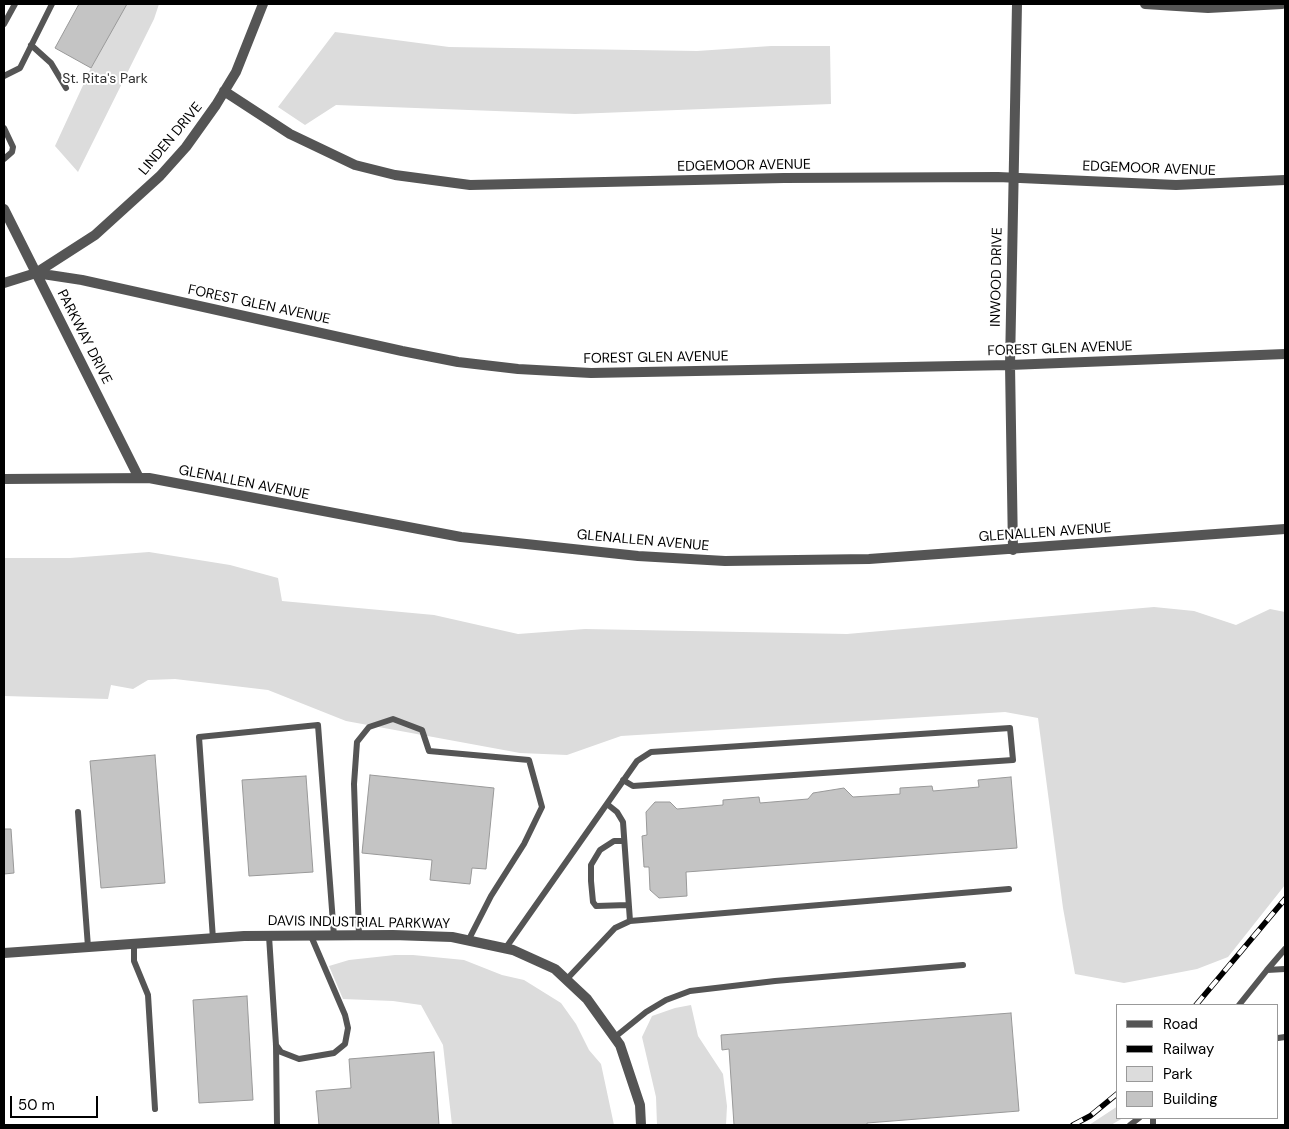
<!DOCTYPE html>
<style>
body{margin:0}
#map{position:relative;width:1289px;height:1129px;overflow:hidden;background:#fff;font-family:"DM Sans",sans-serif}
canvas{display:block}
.frame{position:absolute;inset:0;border:5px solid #000;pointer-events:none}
.legend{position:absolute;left:1116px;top:1004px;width:162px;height:115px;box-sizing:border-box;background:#fff;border:1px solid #999;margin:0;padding:6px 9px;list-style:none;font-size:15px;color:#000}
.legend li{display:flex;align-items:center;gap:10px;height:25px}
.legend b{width:25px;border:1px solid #999}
.scale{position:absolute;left:10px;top:1096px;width:88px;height:22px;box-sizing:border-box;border:2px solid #000;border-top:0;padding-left:6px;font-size:15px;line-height:18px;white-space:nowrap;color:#000;-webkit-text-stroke:4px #fff;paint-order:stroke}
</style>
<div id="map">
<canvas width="1289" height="1129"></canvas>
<div class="frame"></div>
<ul class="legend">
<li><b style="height:6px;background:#555"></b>Road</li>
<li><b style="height:6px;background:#000"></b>Railway</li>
<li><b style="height:14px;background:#dcdcdc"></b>Park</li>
<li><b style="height:14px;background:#c4c4c4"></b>Building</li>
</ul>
<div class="scale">50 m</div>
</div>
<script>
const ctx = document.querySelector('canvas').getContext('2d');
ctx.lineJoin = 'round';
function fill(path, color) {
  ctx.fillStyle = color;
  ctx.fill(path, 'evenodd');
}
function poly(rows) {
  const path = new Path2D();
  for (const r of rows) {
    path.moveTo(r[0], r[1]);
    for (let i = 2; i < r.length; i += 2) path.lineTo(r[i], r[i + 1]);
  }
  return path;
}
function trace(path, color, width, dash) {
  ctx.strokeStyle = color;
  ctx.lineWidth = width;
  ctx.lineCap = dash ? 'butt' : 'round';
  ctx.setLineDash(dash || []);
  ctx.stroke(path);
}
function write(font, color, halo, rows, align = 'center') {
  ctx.font = font + ' "DM Sans",sans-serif';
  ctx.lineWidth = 4;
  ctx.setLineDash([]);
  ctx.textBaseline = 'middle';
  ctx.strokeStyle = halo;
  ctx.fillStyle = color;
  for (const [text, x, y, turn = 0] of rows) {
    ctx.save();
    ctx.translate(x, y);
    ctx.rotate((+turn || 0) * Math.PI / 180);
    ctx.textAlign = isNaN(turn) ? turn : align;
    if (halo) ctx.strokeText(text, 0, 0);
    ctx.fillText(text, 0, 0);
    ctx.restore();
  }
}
const green = poly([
 [126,4,159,4,154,19,78,172,55,146,91,68],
 [335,32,449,47,697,51,771,46,830,46,831,104,575,114,336,105,305,125,278,107],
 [149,552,230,565,278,578,282,601,434,615,518,634,585,629,847,634,1154,607,1194,611,1236,625,1270,609,1285,612,1285,885,1228,957,1197,969,1124,983,1075,974,1063,908,1038,718,1005,712,621,736,567,755,520,753,346,721,268,690,175,679,148,680,133,689,111,685,108,699,4,696,4,558,70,558],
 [395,955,413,955,464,960,502,975,524,980,561,1003,576,1024,589,1050,601,1064,614,1125,452,1125,443,1045,421,1005,393,1001,343,999,329,966,349,960],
 [691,1005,698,1036,723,1074,727,1106,726,1125,657,1125,656,1097,642,1037,652,1016,675,1008],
 [1118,1106,1118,1118,1123,1118,1111,1125,1089,1125]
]);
const building = poly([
 [79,4,127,4,91,68,55,48,79,4],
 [155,755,165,883,101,888,90,761,155,755],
 [370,775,494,788,486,869,472,868,470,884,430,880,432,860,362,853,370,775],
 [306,776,313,872,249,876,242,780,306,776],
 [1011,777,1017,848,686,872,687,896,659,898,650,890,649,867,644,867,642,836,647,835,646,812,655,802,670,802,677,809,723,805,723,800,759,797,760,803,808,799,813,793,844,788,853,797,900,794,900,788,932,786,933,791,979,787,978,780,1011,777],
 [4,829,11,829,14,873,4,874,4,829],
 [247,996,253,1100,199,1103,193,1000,247,996],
 [1011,1013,1019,1111,867,1123,867,1125,734,1125,729,1049,722,1050,721,1035,1011,1013],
 [434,1052,439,1125,319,1125,316,1091,351,1088,349,1059,434,1052]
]);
const service = poly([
 [4,24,15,4],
 [31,45,51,63,66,88],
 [4,76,20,68,52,4],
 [4,128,13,147,12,152,4,159],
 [607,804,617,812,623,822,630,921],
 [78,812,88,947],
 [624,841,614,841,600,850,591,865,591,881,593,902,596,906,628,905],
 [359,935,354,784,357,742,369,727,393,719,422,730,429,751,529,760,542,807,524,844,491,896,468,941],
 [269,936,276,1045,277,1125],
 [213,939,199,737,318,725,334,936],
 [134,944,134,961,148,995,155,1109],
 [505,949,637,761,651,752,1010,728,1013,760,633,786,623,780],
 [1267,970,1285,949],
 [566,980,615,928,630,921,1009,889],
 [1239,1005,1267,970,1285,969],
 [615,1037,646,1012,666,1000,690,991,775,981,963,965],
 [1278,1038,1285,1037],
 [276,1045,281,1052,299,1059,334,1053,345,1044,348,1028,345,1015,311,936],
 [1153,1118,1153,1125],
 [1130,1125,1139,1118]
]);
const minor = poly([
 [1145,4,1208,8,1282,4],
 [224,91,290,134,355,165,395,175,470,185,784,178,998,177,1176,185,1285,180],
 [4,209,139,478],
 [36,273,82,280,402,351,458,362,518,369,591,373,1010,365,1285,354],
 [4,283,36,273,95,235,160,176,186,147,216,105,236,72,263,4],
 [4,479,149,478,461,537,638,556,725,561,869,559,1285,529],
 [1013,550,1010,365,1017,4],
 [4,953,244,936,393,935,452,937,513,950,555,969,587,999,620,1045,640,1105,641,1125]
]);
const rail = poly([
 [1196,1005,1285,899],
 [1073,1125,1090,1116,1118,1093]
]);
const parkNames = [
 ["St. Rita's Park",105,79]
];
const streetNames = [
 ["LINDEN DRIVE",171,139,-50],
 ["EDGEMOOR AVENUE",744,166,-1],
 ["EDGEMOOR AVENUE",1149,169,2],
 ["INWOOD DRIVE",997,277,-89],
 ["FOREST GLEN AVENUE",259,305,12],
 ["PARKWAY DRIVE",84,337,63],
 ["FOREST GLEN AVENUE",1060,349,-2],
 ["FOREST GLEN AVENUE",656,358,-1],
 ["GLENALLEN AVENUE",244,483,11],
 ["GLENALLEN AVENUE",1045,533,-4],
 ["GLENALLEN AVENUE",643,541,5],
 ["DAVIS INDUSTRIAL PARKWAY",359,923,1]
];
fill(green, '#dcdcdc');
fill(building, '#c4c4c4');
trace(building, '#999', 1);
trace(service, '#555', 6);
trace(minor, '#555', 10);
trace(rail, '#000', 5.5);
trace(rail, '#fff', 4, [11]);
write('14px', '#333', '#fff', parkNames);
write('14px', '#000', '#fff', streetNames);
</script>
